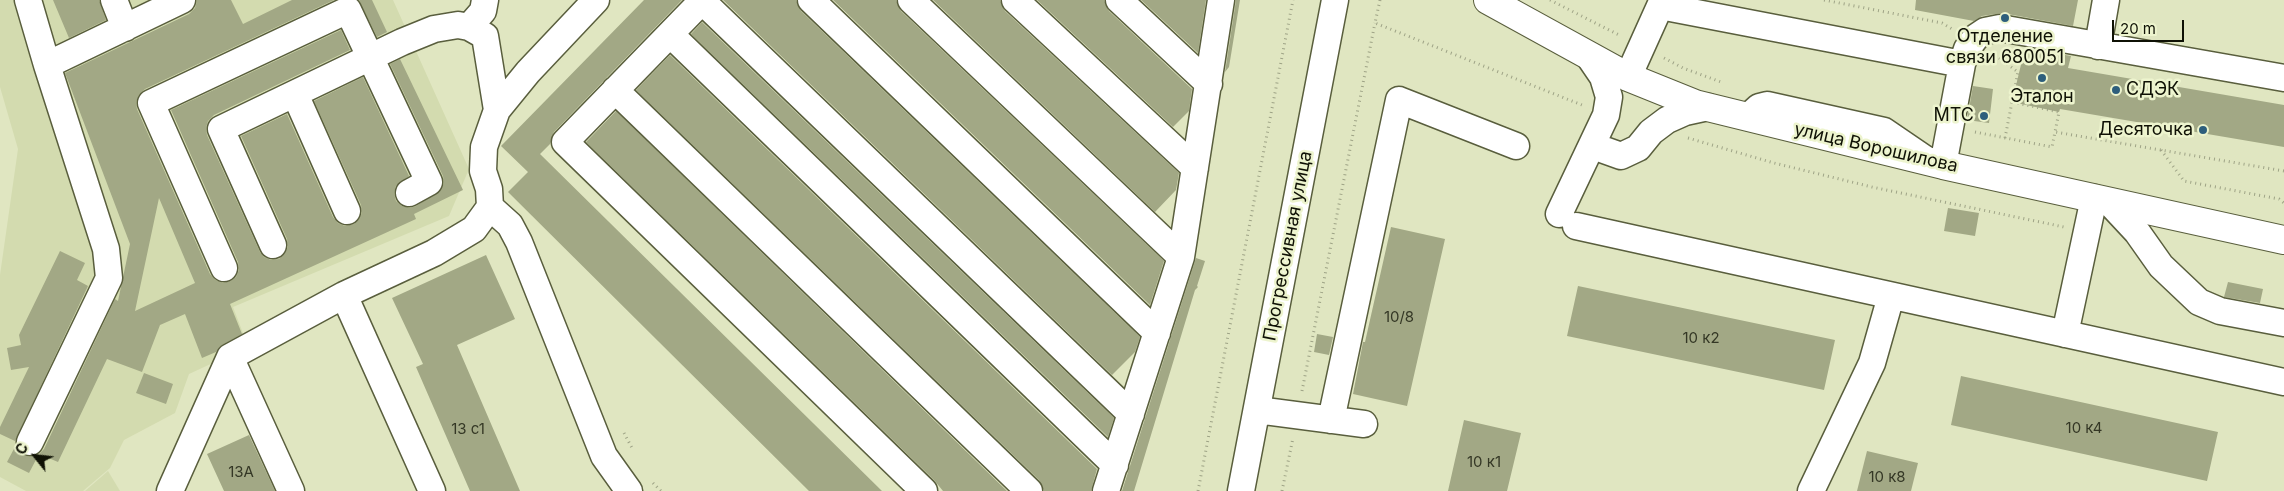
<!DOCTYPE html>
<meta charset="utf-8">
<style>
body{margin:0}
#map{position:relative;width:2284px;height:491px;overflow:hidden;background:#e0e6c1;font-family:Inter,sans-serif}
canvas{display:block}
.north{position:absolute;left:10px;top:431px;width:50px;height:50px;-webkit-text-stroke:4px #edf4ce;paint-order:stroke;rotate:299deg;font-size:14px;font-weight:700;line-height:20px;text-align:center;color:#0f1105}
.north::after{content:'';display:block;margin:auto;width:18px;height:22px;background:#0f1105;clip-path:polygon(50% 0,100% 100%,50% 72%,0 100%)}
.scale{position:absolute;left:2112px;top:20px;width:72px;height:22px;box-sizing:border-box;border:2px solid #0f1105;border-top:0;padding-left:6px;font-size:15px;line-height:18px;white-space:nowrap;color:#0f1105;-webkit-text-stroke:4px #edf4ce;paint-order:stroke}
</style>
<div id="map">
<canvas width="2284" height="491"></canvas>
<div class="north">С</div>
<div class="scale">20 m</div>
</div>
<script>
const ctx = document.querySelector('canvas').getContext('2d');
ctx.lineJoin = 'round';
function fill(path, color) {
  ctx.fillStyle = color;
  ctx.fill(path, 'evenodd');
}
function poly(rows) {
  const path = new Path2D();
  for (const r of rows) {
    path.moveTo(r[0], r[1]);
    for (let i = 2; i < r.length; i += 2) path.lineTo(r[i], r[i + 1]);
  }
  return path;
}
function trace(path, color, width, dash) {
  ctx.strokeStyle = color;
  ctx.lineWidth = width;
  ctx.lineCap = dash ? 'butt' : 'round';
  ctx.setLineDash(dash || []);
  ctx.stroke(path);
}
function write(font, color, halo, rows, align = 'center') {
  ctx.font = font + ' Inter,sans-serif';
  ctx.lineWidth = 5;
  ctx.setLineDash([]);
  ctx.textBaseline = 'middle';
  ctx.strokeStyle = halo;
  ctx.fillStyle = color;
  for (const [text, x, y, turn = 0] of rows) {
    ctx.save();
    ctx.translate(x, y);
    ctx.rotate((+turn || 0) * Math.PI / 180);
    ctx.textAlign = isNaN(turn) ? turn : align;
    if (halo) ctx.strokeText(text, 0, 0);
    ctx.fillText(text, 0, 0);
    ctx.restore();
  }
}
const built = poly([
 [0,0,393,0,469,169,449,216,233,307,246,341,243,349,189,374,175,413,124,440,110,468,83,491,26,491,0,477,0,275,18,149,0,87],
 [108,471,120,491,85,491]
]);
const building = poly([
 [53,0,99,0,106,20,69,38],
 [197,0,231,0,243,24,292,0,334,0,145,89,139,95,136,102,137,109,210,274,216,280,223,283,230,281,236,277,239,270,238,262,171,110,341,30,350,50,214,115,208,121,206,128,207,135,260,252,264,257,271,260,279,259,285,253,288,247,287,239,241,136,287,114,333,217,338,223,345,226,354,224,359,219,362,213,361,205,314,101,363,77,409,176,396,186,394,193,396,201,402,206,409,208,416,206,441,190,444,183,443,176,390,64,400,59,463,190,414,214,416,219,230,304,242,334,222,345,216,352,202,358,185,314,160,325,142,372,107,359,58,462,39,454,29,473,7,462,16,445,23,455,31,457,38,455,44,449,115,299,118,301,130,244,65,73,189,14,195,8],
 [159,198,195,283,135,311],
 [359,0,372,0,387,32,377,37],
 [644,0,682,0,554,132,550,144,540,154,882,491,809,491,508,192,528,172,501,146],
 [723,0,796,0,801,11,1140,337,1135,352,1112,375],
 [833,0,896,0,901,11,1164,261,1150,305],
 [933,0,1000,0,1005,11,1179,173,1176,190,1155,212],
 [1037,0,1104,0,1109,11,1192,89,1189,111,1173,127],
 [1141,0,1206,0,1198,53],
 [1236,0,1240,0,1229,67,1225,72],
 [1916,0,2078,0,2073,26,2002,13,1982,16,1974,21,1915,10],
 [702,22,1114,418,1108,437,691,34],
 [2025,48,2071,56,2068,68,2284,105,2284,147,2060,109,2059,112,2012,102],
 [670,55,1097,469,1091,491,1044,491,1039,480,636,90],
 [1973,86,1993,89,1989,123,1967,120],
 [616,111,1007,491,943,491,934,480,586,142],
 [1948,208,1979,213,1975,236,1944,231],
 [1391,227,1445,239,1407,406,1353,394,1363,342,1365,342],
 [60,251,85,263,77,280,88,286,15,441,0,434,0,427,29,367,11,370,7,348,21,345,19,335],
 [486,255,515,319,457,345,520,491,470,491,416,367,423,364,392,298],
 [1196,258,1205,261,1197,286,1198,287,1195,290,1134,491,1122,491],
 [2228,282,2263,289,2260,303,2224,297],
 [1578,286,1835,340,1824,390,1567,336],
 [1317,334,1333,337,1329,355,1314,352],
 [144,373,173,384,166,404,136,393],
 [1961,376,2218,432,2207,481,1951,425],
 [1464,420,1521,433,1507,491,1448,491],
 [249,435,275,491,224,491,207,454],
 [1867,451,1918,463,1911,491,1857,491]
]);
const path = poly([
 [1380,0,1375,23,1582,105],
 [1550,0,1619,35],
 [1824,0,1942,23,1952,29],
 [1995,55,2018,72,2012,102,2059,112,2055,132],
 [1664,58,1683,68,1721,82],
 [1975,132,2052,147,2055,132,2284,171],
 [1688,138,1774,163,1872,187,2064,227],
 [2005,138,2012,102],
 [2161,150,2184,181,2279,199,2284,203],
 [1302,391,1375,23],
 [624,433,632,448],
 [653,483,661,491],
 [1198,491,1293,0],
 [1282,491,1293,438]
]);
const minor = poly([
 [28,0,47,65],
 [114,0,125,28],
 [703,0,565,142,924,491],
 [811,0,1157,333],
 [911,0,1181,257],
 [1015,0,1195,168],
 [1119,0,1209,84],
 [702,1,1131,414],
 [469,27,485,36,497,110],
 [670,34,1115,465],
 [2098,46,2106,0],
 [1962,64,1967,49,1976,37,1985,31,2000,28,2284,78],
 [1628,77,1660,6,1962,64,1943,165],
 [615,90,1029,491],
 [295,94,347,211],
 [1748,117,1759,107,1767,105,1884,131,1928,161],
 [1593,146,1621,156,1638,148,1651,132,1667,120,1685,112,1708,107],
 [2109,202,2137,232,2161,266,2199,302,2220,311,2284,323],
 [490,207,510,225,519,242,604,456,629,491],
 [1559,214,1606,115,1609,97,1603,77,1588,55],
 [1576,226,2284,382],
 [273,245,221,129,402,42,434,29,458,25,469,27,483,11,485,0],
 [224,268,151,103,348,10,429,182,409,193],
 [344,295,432,491],
 [2065,334,2094,198],
 [1257,410,1364,424],
 [1331,420,1399,100,1516,146],
 [30,442,109,278,106,249,47,65,182,0],
 [170,491,230,357],
 [291,491,230,357,344,295,434,253,474,229,490,207,489,189,483,171,484,147,497,110,528,72,596,0],
 [1106,491,1181,257,1221,0],
 [1241,491,1335,0],
 [1811,491,1872,363,1891,296]
]);
const major = poly([
 [1488,0,1628,77,1695,104,1943,165,2284,240]
]);
const markers = [
 [2005,18,5,"#2d5e7c"],
 [2042,78,5,"#2d5e7c"],
 [2116,90,5,"#2d5e7c"],
 [1984,116,5,"#2d5e7c"],
 [2203,130,5,"#2d5e7c"]
];
const numberNames = [
 ["10/8",1399,317],
 ["10 к2",1701,338],
 ["10 к4",2084,428],
 ["13 с1",468,429],
 ["10 к1",1484,462],
 ["13А",241,472],
 ["10 к8",1887,477]
];
const poiNames = [
 ["Отделение",2005,37],
 ["связи 680051",2005,58],
 ["СДЭК",2126,90,"left"],
 ["Эталон",2042,97],
 ["МТС",1974,116,"right"],
 ["Десяточка",2193,130,"right"]
];
const streetNames = [
 ["улица Ворошилова",1876,148,13],
 ["Прогрессивная улица",1288,246,-79]
];
fill(built, '#d3dbaf');
fill(building, '#a2a885');
trace(minor, '#595e3d', 29);
trace(major, '#595e3d', 30);
trace(path, '#9ea386', 3, [1, 4]);
trace(minor, '#fff', 26);
trace(major, '#fff', 28);
for (const [x, y, r, color] of markers) {
  const dot = new Path2D();
  dot.arc(x, y, r, 0, 2 * Math.PI);
  ctx.fillStyle = color;
  ctx.fill(dot);
  trace(dot, '#edf4ce', 2);
}
write('15px', '#343725', null, numberNames);
write('18px', '#0f1105', '#edf4ce', poiNames);
write('18px', '#0f1105', '#edf4ce', streetNames);
</script>
